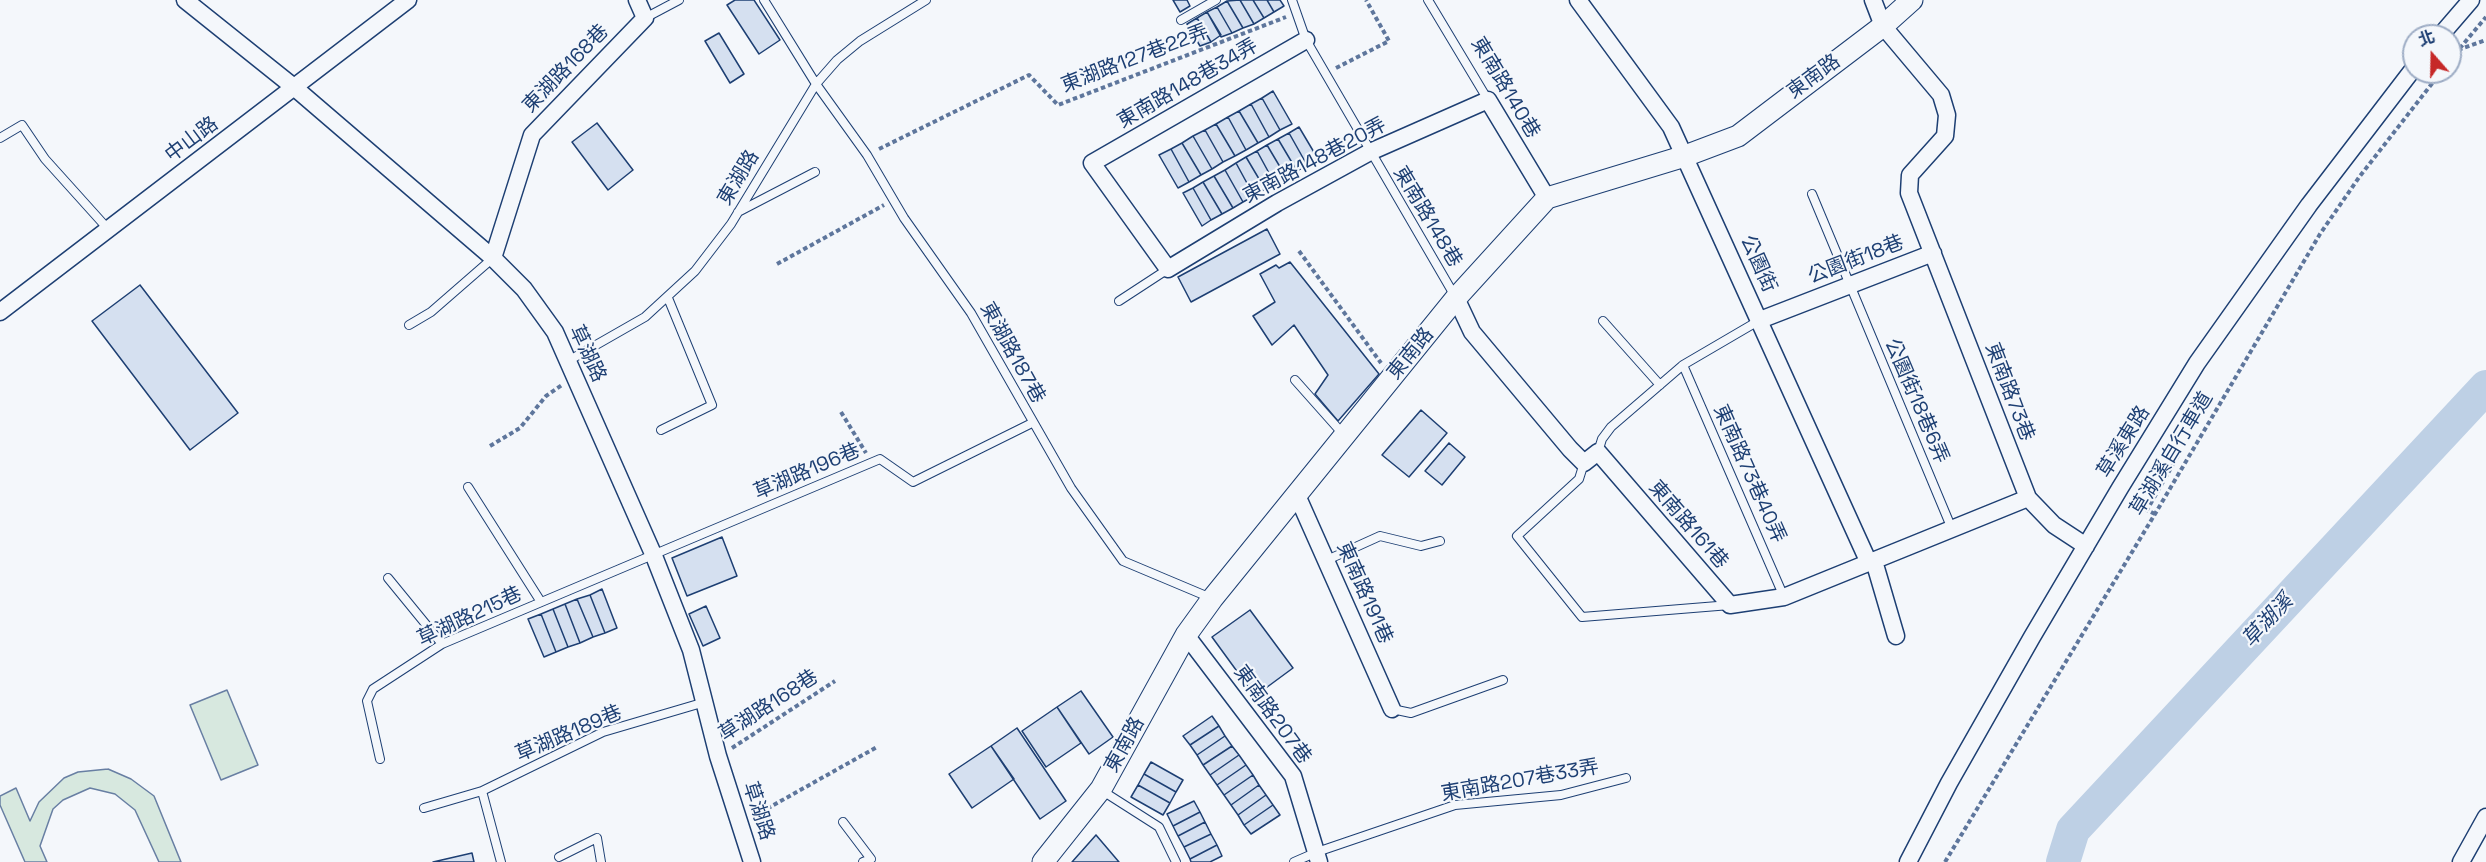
<!DOCTYPE html>
<meta charset="utf-8">
<style>
body{margin:0}
#map{position:relative;width:2486px;height:862px;overflow:hidden;background:#f4f7fb;font-family:"Space Grotesk","Noto Sans TC",sans-serif}
canvas{display:block}
.north{position:absolute;left:2402px;top:24px;width:60px;height:60px;box-sizing:border-box;background:#f4f7fb;border:2px solid #9eadc5;border-radius:50%;rotate:340deg;font-size:16px;font-weight:700;line-height:24px;text-align:center;color:#1d3f73}
.north::after{content:'';display:block;margin:auto;width:21px;height:27px;background:#c62828;clip-path:polygon(50% 0,100% 100%,50% 72%,0 100%)}
</style>
<div id="map">
<canvas width="2486" height="862"></canvas>
<div class="north">北</div>
</div>
<script>
const ctx = document.querySelector('canvas').getContext('2d');
ctx.lineJoin = 'round';
function fill(path, color) {
  ctx.fillStyle = color;
  ctx.fill(path, 'evenodd');
}
function poly(rows) {
  const path = new Path2D();
  for (const r of rows) {
    path.moveTo(r[0], r[1]);
    for (let i = 2; i < r.length; i += 2) path.lineTo(r[i], r[i + 1]);
  }
  return path;
}
function trace(path, color, width, dash) {
  ctx.strokeStyle = color;
  ctx.lineWidth = width;
  ctx.lineCap = dash ? 'butt' : 'round';
  ctx.setLineDash(dash || []);
  ctx.stroke(path);
}
function write(font, color, halo, rows, align = 'center') {
  ctx.font = font + ' "Space Grotesk","Noto Sans TC",sans-serif';
  ctx.lineWidth = 4.5;
  ctx.setLineDash([]);
  ctx.textBaseline = 'middle';
  ctx.strokeStyle = halo;
  ctx.fillStyle = color;
  for (const [text, x, y, turn = 0] of rows) {
    ctx.save();
    ctx.translate(x, y);
    ctx.rotate((+turn || 0) * Math.PI / 180);
    ctx.textAlign = isNaN(turn) ? turn : align;
    if (halo) ctx.strokeText(text, 0, 0);
    ctx.fillText(text, 0, 0);
    ctx.restore();
  }
}
const green = poly([
 [227,690,258,765,221,780,190,705,227,690],
 [108,769,131,779,154,796,181,862,159,862,135,810,115,794,90,788,63,800,53,809,40,846,47,862,25,862,0,805,0,796,16,788,30,821,39,802,64,778,78,772,108,769]
]);
const river = poly([
 [2063,862,2073,830,2486,387]
]);
const building = poly([
 [735,0,754,0,780,40,759,54,727,5,735,0],
 [1173,0,1187,0,1190,6,1180,12,1173,0],
 [1240,0,1254,24,1243,28,1227,1,1240,0],
 [1240,0,1253,0,1264,18,1254,24,1240,0],
 [1253,0,1267,0,1274,12,1264,18,1253,0],
 [1267,0,1280,0,1284,6,1274,12,1267,0],
 [1227,1,1243,28,1232,33,1217,7,1227,1],
 [1217,7,1232,33,1221,37,1207,12,1217,7],
 [1207,12,1221,35,1211,42,1197,18,1207,12],
 [1197,18,1211,42,1200,46,1187,24,1197,18],
 [719,33,744,74,730,83,705,41,719,33],
 [1273,91,1292,124,1280,130,1262,98,1273,91],
 [1262,98,1280,130,1269,137,1251,104,1262,98],
 [1251,104,1269,137,1258,143,1239,111,1251,104],
 [1239,111,1258,143,1246,150,1228,117,1239,111],
 [1228,117,1246,150,1235,156,1216,124,1228,117],
 [597,123,633,170,608,190,572,142,597,123],
 [1216,124,1235,156,1223,162,1205,130,1216,124],
 [1299,127,1318,159,1307,165,1289,133,1299,127],
 [1205,130,1223,162,1212,169,1193,136,1205,130],
 [1289,133,1307,165,1297,171,1278,139,1289,133],
 [1193,136,1212,169,1201,175,1182,143,1193,136],
 [1278,139,1297,171,1286,177,1267,145,1278,139],
 [1182,143,1201,175,1189,182,1171,149,1182,143],
 [1267,145,1286,177,1275,184,1257,151,1267,145],
 [1171,149,1189,182,1178,188,1159,155,1171,149],
 [1257,151,1275,184,1265,189,1246,157,1257,151],
 [1246,157,1265,189,1254,196,1236,163,1246,157],
 [1236,163,1254,196,1243,202,1225,170,1236,163],
 [1225,170,1243,202,1233,208,1214,176,1225,170],
 [1214,176,1233,208,1222,214,1203,182,1214,176],
 [1203,182,1222,214,1211,220,1193,188,1203,182],
 [1193,188,1211,220,1202,226,1183,193,1193,188],
 [1267,229,1280,254,1191,302,1178,277,1267,229],
 [1290,262,1379,374,1338,421,1315,394,1328,375,1294,325,1272,345,1253,316,1275,302,1260,274,1276,265,1279,268,1290,262],
 [140,285,238,413,190,450,92,321,140,285],
 [1421,410,1447,433,1409,477,1382,455,1421,410],
 [1449,443,1465,457,1442,485,1425,471,1449,443],
 [722,537,737,576,687,596,672,558,722,537],
 [602,589,617,628,605,633,590,595,602,589],
 [590,595,605,633,593,637,577,599,590,595],
 [577,599,593,637,580,643,565,604,577,599],
 [565,604,580,643,568,647,553,609,565,604],
 [706,606,720,638,703,646,689,614,706,606],
 [553,609,568,647,556,652,541,614,553,609],
 [1250,610,1293,668,1255,696,1212,637,1250,610],
 [541,614,556,652,544,657,528,619,541,614],
 [1081,691,1113,737,1089,754,1057,707,1081,691],
 [1057,707,1081,743,1046,767,1022,731,1057,707],
 [1212,716,1219,726,1190,745,1183,736,1212,716],
 [1219,726,1225,736,1197,755,1190,745,1219,726],
 [1017,728,1066,801,1040,819,991,746,1017,728],
 [1225,736,1232,746,1203,765,1197,755,1225,736],
 [991,746,1014,779,972,808,949,774,991,746],
 [1232,746,1239,755,1210,775,1203,765,1232,746],
 [1239,755,1246,765,1217,785,1210,775,1239,755],
 [1151,762,1183,780,1176,792,1144,774,1151,762],
 [1246,765,1253,775,1224,795,1217,785,1246,765],
 [1144,774,1176,792,1170,803,1138,785,1144,774],
 [1253,775,1259,785,1231,805,1224,795,1253,775],
 [1138,785,1170,803,1163,815,1131,797,1138,785],
 [1259,785,1266,795,1238,815,1231,805,1259,785],
 [1266,795,1273,805,1244,825,1238,815,1266,795],
 [1194,801,1200,812,1173,826,1167,814,1194,801],
 [1273,805,1280,815,1251,834,1244,825,1273,805],
 [1200,812,1205,822,1178,836,1173,826,1200,812],
 [1205,822,1211,834,1184,847,1178,836,1205,822],
 [1211,834,1217,845,1190,859,1184,847,1211,834],
 [1096,835,1119,862,1072,862,1096,835],
 [1217,845,1222,856,1210,862,1191,862,1190,859,1217,845],
 [472,853,474,862,433,862,472,853]
]);
const path = poly([
 [2458,50,2486,40],
 [2450,60,2486,17],
 [1336,68,1389,41,1366,0],
 [879,149,1029,75,1058,105,1286,17],
 [1299,251,1381,363],
 [777,264,884,205],
 [841,412,866,453],
 [490,446,520,428,546,396,562,385],
 [2155,514,2147,510,2180,452,2166,444],
 [732,748,835,681],
 [754,816,877,747],
 [1945,862,2155,514,2320,234,2360,176,2441,72]
]);
const service = poly([
 [764,0,816,84,867,155,904,218,971,313,1071,488,1123,561,1211,598],
 [1292,0,1306,40,1456,298],
 [1428,0,1488,100],
 [645,18,679,0],
 [1181,20,1216,0],
 [0,138,22,125,45,159,108,229],
 [1812,194,1952,529],
 [738,212,815,172],
 [1119,301,1168,269],
 [1603,321,1660,385],
 [409,325,431,312,493,258],
 [568,361,645,317,695,271,731,224,816,84,837,60,860,41,926,0],
 [1683,365,1784,597],
 [1295,380,1343,434],
 [661,430,712,405,668,298],
 [1598,452,1602,439,1611,427,1683,365,1760,320],
 [1584,463,1579,479,1517,536,1582,617,1730,605],
 [468,487,541,602],
 [1327,560,1380,536,1421,546,1440,541],
 [388,578,442,644],
 [1392,709,1411,713,1503,680],
 [380,759,367,701,373,689,442,644,880,459,913,482,1032,423],
 [1101,790,1159,827,1176,862],
 [482,791,501,862],
 [424,808,482,791,603,732,705,702],
 [843,822,871,859,863,862],
 [559,857,597,838,601,862],
 [1294,862,1317,852,1455,805,1561,795,1626,778]
]);
const minor = poly([
 [185,0,295,88,493,258,524,289,555,332,654,556,691,650,718,756,752,862],
 [1578,0,1671,127,1869,563],
 [2440,36,2471,0],
 [1306,40,1092,163,1168,269,1277,203,1370,152,1488,100,1547,198],
 [493,258,532,135,645,18,637,0],
 [1456,298,1472,332,1570,449,1584,463,1598,452,1730,605,1784,597,2028,498,1909,193,1910,175,1945,136,1947,115,1941,95,1883,26,1873,0],
 [0,312,408,0],
 [1760,320,1933,253],
 [1296,493,1392,709],
 [2028,498,2054,525,2086,546],
 [1874,561,1896,636],
 [1186,635,1293,776,1319,862],
 [1908,862,1949,783,2032,637,2120,488,2197,363,2309,205,2414,68],
 [2461,862,2486,817]
]);
const tertiary = poly([
 [1043,862,1101,789,1186,635,1212,599,1456,298,1547,198,1685,156,1738,136,1883,26,1912,0]
]);
const streetNames = [
 ["東湖路127巷22弄",1135,59,-21],
 ["東湖路168巷",566,69,-46],
 ["東南路",1814,77,-36],
 ["東南路148巷34弄",1188,84,-30],
 ["東南路140巷",1505,88,59],
 ["中山路",192,140,-37],
 ["東南路148巷20弄",1315,161,-28],
 ["東湖路",739,178,-59],
 ["東南路148巷",1427,217,59],
 ["公園街18巷",1856,260,-21],
 ["公園街",1758,264,66],
 ["東湖路187巷",1012,353,61],
 ["草湖路",587,354,65],
 ["東南路",1411,354,-51],
 ["東南路73巷",2009,392,69],
 ["公園街18巷6弄",1916,401,67],
 ["草溪東路",2124,442,-58],
 ["草湖溪自行車道",2172,454,-59],
 ["草湖路196巷",807,472,-23],
 ["東南路73巷40弄",1749,474,66],
 ["東南路161巷",1688,525,49],
 ["東南路191巷",1364,593,66],
 ["草湖路215巷",470,617,-25],
 ["草湖路168巷",769,706,-33],
 ["東南路207巷",1272,715,54],
 ["草湖路189巷",569,734,-23],
 ["東南路",1125,745,-61],
 ["東南路207巷33弄",1520,781,-10],
 ["草湖路",758,811,72]
];
const waterNames = [
 ["草湖溪",2268,621,-47]
];
fill(green, '#d7e8df');
trace(green, '#687fa3', 1.5);
trace(river, '#bed0e5', 34);
fill(building, '#d5e0f0');
trace(building, '#1d3f73', 1.5);
trace(service, '#1d3f73', 10);
trace(minor, '#1d3f73', 19);
trace(tertiary, '#1d3f73', 23);
trace(path, '#5e769c', 4, [4.5, 3]);
trace(service, '#f4f7fb', 8);
trace(minor, '#f4f7fb', 16);
trace(tertiary, '#f4f7fb', 21);
write('20px', '#1d3f73', '#f4f7fb', streetNames);
write('italic 21px', '#1d3f73', '#f4f7fb', waterNames);
</script>
